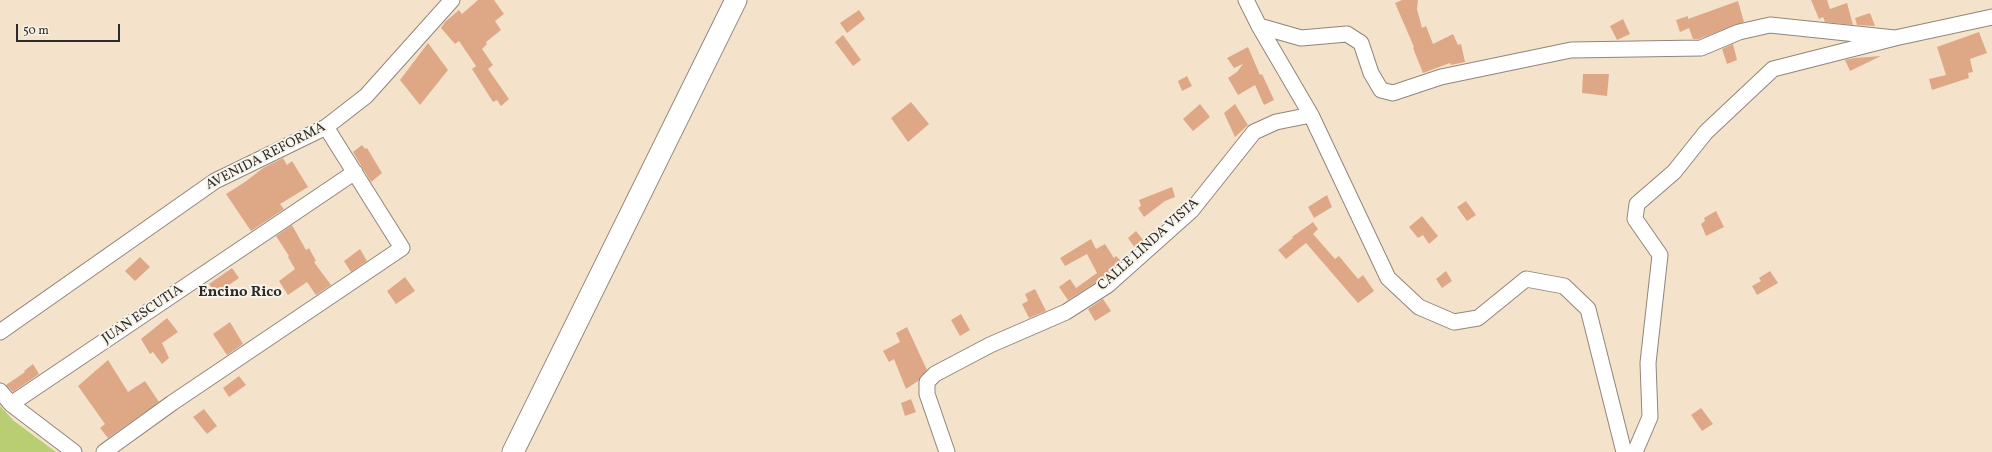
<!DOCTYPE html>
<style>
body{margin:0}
#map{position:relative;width:1992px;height:452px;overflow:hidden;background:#f5e2cb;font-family:Vollkorn,serif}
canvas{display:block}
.scale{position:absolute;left:16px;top:24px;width:104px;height:18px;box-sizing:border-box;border:2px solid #2b2b2b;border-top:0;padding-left:5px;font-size:12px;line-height:14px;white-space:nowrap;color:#2b2b2b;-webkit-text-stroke:3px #f7f3e8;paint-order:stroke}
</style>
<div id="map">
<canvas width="1992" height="452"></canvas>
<div class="scale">50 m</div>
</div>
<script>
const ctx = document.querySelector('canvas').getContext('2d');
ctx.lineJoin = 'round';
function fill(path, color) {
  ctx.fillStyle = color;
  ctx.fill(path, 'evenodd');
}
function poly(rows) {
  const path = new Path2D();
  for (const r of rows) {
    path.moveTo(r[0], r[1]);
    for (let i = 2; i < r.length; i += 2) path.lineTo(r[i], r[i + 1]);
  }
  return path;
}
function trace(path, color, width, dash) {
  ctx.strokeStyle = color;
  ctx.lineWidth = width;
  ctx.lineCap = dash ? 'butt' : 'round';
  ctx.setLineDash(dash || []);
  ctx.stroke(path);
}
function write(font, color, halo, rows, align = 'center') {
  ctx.font = font + ' Vollkorn,serif';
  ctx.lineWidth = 4;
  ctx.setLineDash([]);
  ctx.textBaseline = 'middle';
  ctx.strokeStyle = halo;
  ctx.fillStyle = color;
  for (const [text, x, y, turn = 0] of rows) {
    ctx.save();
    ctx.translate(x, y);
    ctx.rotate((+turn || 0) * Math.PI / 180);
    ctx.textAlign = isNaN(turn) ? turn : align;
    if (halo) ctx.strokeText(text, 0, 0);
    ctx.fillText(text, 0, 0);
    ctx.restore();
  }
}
const green = poly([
 [0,406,14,421,56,452,0,452]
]);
const building = poly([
 [478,0,494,0,504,14,495,21,501,30,486,42,487,44,482,49,493,65,488,69,509,99,501,106,497,100,493,102,472,69,476,66,459,41,455,44,441,28,445,22,459,10,462,14],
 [1402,0,1418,0,1417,9,1422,28,1426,26,1433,44,1453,34,1458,45,1461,44,1465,62,1451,65,1450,63,1423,73,1413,48,1414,47,1395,3],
 [1811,0,1827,0,1830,9,1847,3,1853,25,1825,22,1823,17,1819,19],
 [1738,1,1744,22,1699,39,1693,39,1689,28,1680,32,1676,20,1688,16,1688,19],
 [859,10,865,19,847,33,840,23],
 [1870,13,1875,26,1857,25,1855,18],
 [1623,19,1630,34,1617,40,1610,26],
 [1979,32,1987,53,1970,59,1973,72,1968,73,1969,78,1932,90,1929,79,1946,75,1937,47],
 [843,35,861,60,853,66,835,42],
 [428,43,448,70,420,105,400,80],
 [1733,44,1737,60,1727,64,1722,49],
 [1248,47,1260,75,1262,74,1274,100,1264,105,1255,85,1238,95,1228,78,1237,72,1243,64,1234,68,1227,58],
 [1881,56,1850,71,1845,60,1855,58],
 [1583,74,1609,74,1607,96,1582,93],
 [1187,76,1192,86,1182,91,1178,81],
 [911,102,929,124,908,142,891,118],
 [1200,104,1210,117,1193,131,1183,119],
 [1235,104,1248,125,1235,137,1224,113],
 [362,145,365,149,367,148,382,173,371,182,353,152],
 [283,158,287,165,292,161,308,187,280,204,284,209,251,231,226,194,245,182,263,168],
 [1172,187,1175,197,1165,201,1144,217,1138,208,1141,206,1139,200],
 [1327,195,1332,207,1314,218,1308,207],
 [1466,201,1476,215,1467,221,1457,207],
 [1716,211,1724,227,1706,236,1701,224,1705,221,1704,218],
 [1422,216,1438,236,1429,244,1423,235,1418,238,1409,227],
 [1313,222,1318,229,1313,234,1335,259,1339,256,1358,279,1363,275,1374,291,1358,303,1306,243,1286,259,1278,250,1293,238,1292,237],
 [292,225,306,250,309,248,316,261,314,262,331,285,316,295,307,282,288,295,279,281,295,269,288,257,289,256,276,236],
 [1136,231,1144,241,1135,248,1128,238],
 [1091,239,1096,249,1105,244,1114,258,1116,256,1121,261,1103,278,1068,300,1059,287,1070,279,1076,288,1097,273,1087,254,1065,266,1060,258],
 [360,249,367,261,351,272,344,261],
 [140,257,150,267,135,281,125,271],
 [232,268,239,278,216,294,209,284],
 [1446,271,1452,281,1442,288,1436,279],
 [1770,271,1778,283,1757,295,1752,286,1761,281,1759,278],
 [405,277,415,291,396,304,387,291],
 [1035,289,1046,311,1029,318,1022,304,1028,301,1025,294],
 [1103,299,1111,311,1095,321,1088,309],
 [961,314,970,330,960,336,951,320],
 [167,318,178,332,162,343,169,358,162,364,153,352,150,354,141,339],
 [230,322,243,344,227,355,213,334],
 [907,327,927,370,918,381,906,389,894,359,889,362,883,351,900,342,896,333],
 [108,360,128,392,145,381,159,402,108,438,100,428,105,424,78,386],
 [33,364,39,374,13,392,6,385,25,372,24,371],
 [239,376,246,385,229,397,223,388],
 [911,399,916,412,905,416,901,403],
 [1701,408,1713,424,1702,431,1691,415],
 [204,409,217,426,207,434,193,417]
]);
const minor = poly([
 [1246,0,1259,26,1311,115,1388,278,1419,307,1454,322,1478,318,1526,279,1564,286,1588,309,1624,452],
 [1259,26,1301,38,1347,34,1361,43,1371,73,1381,90,1393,93,1441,77,1571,50,1701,48,1739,32,1770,25,1895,38],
 [0,332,215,181,326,127,366,96,452,0],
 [0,391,11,404,74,452],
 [11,404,355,172],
 [104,452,172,403,402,248,326,127],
 [947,452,927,394,927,382,935,374,990,345,1066,312,1108,285,1191,211,1254,132,1276,122,1311,115],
 [1635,452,1650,417,1648,363,1660,255,1635,219,1637,204,1674,172,1706,132,1773,69,1895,38,1992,17]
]);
const secondary = poly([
 [513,452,736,0]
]);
const streetNames = [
 ["AVENIDA REFORMA",266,157,-27],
 ["CALLE LINDA VISTA",1149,245,-42],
 ["JUAN ESCUTIA",143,315,-34]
];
const neighbourhoodNames = [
 ["Encino Rico",240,293]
];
fill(green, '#b9ce72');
fill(building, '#dea887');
trace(minor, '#90867b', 17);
trace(secondary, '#90867b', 23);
trace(minor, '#fff', 15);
trace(secondary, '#fff', 21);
write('14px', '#2b2b2b', '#f7f3e8', streetNames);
write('bold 15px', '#2b2b2b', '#f7f3e8', neighbourhoodNames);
</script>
